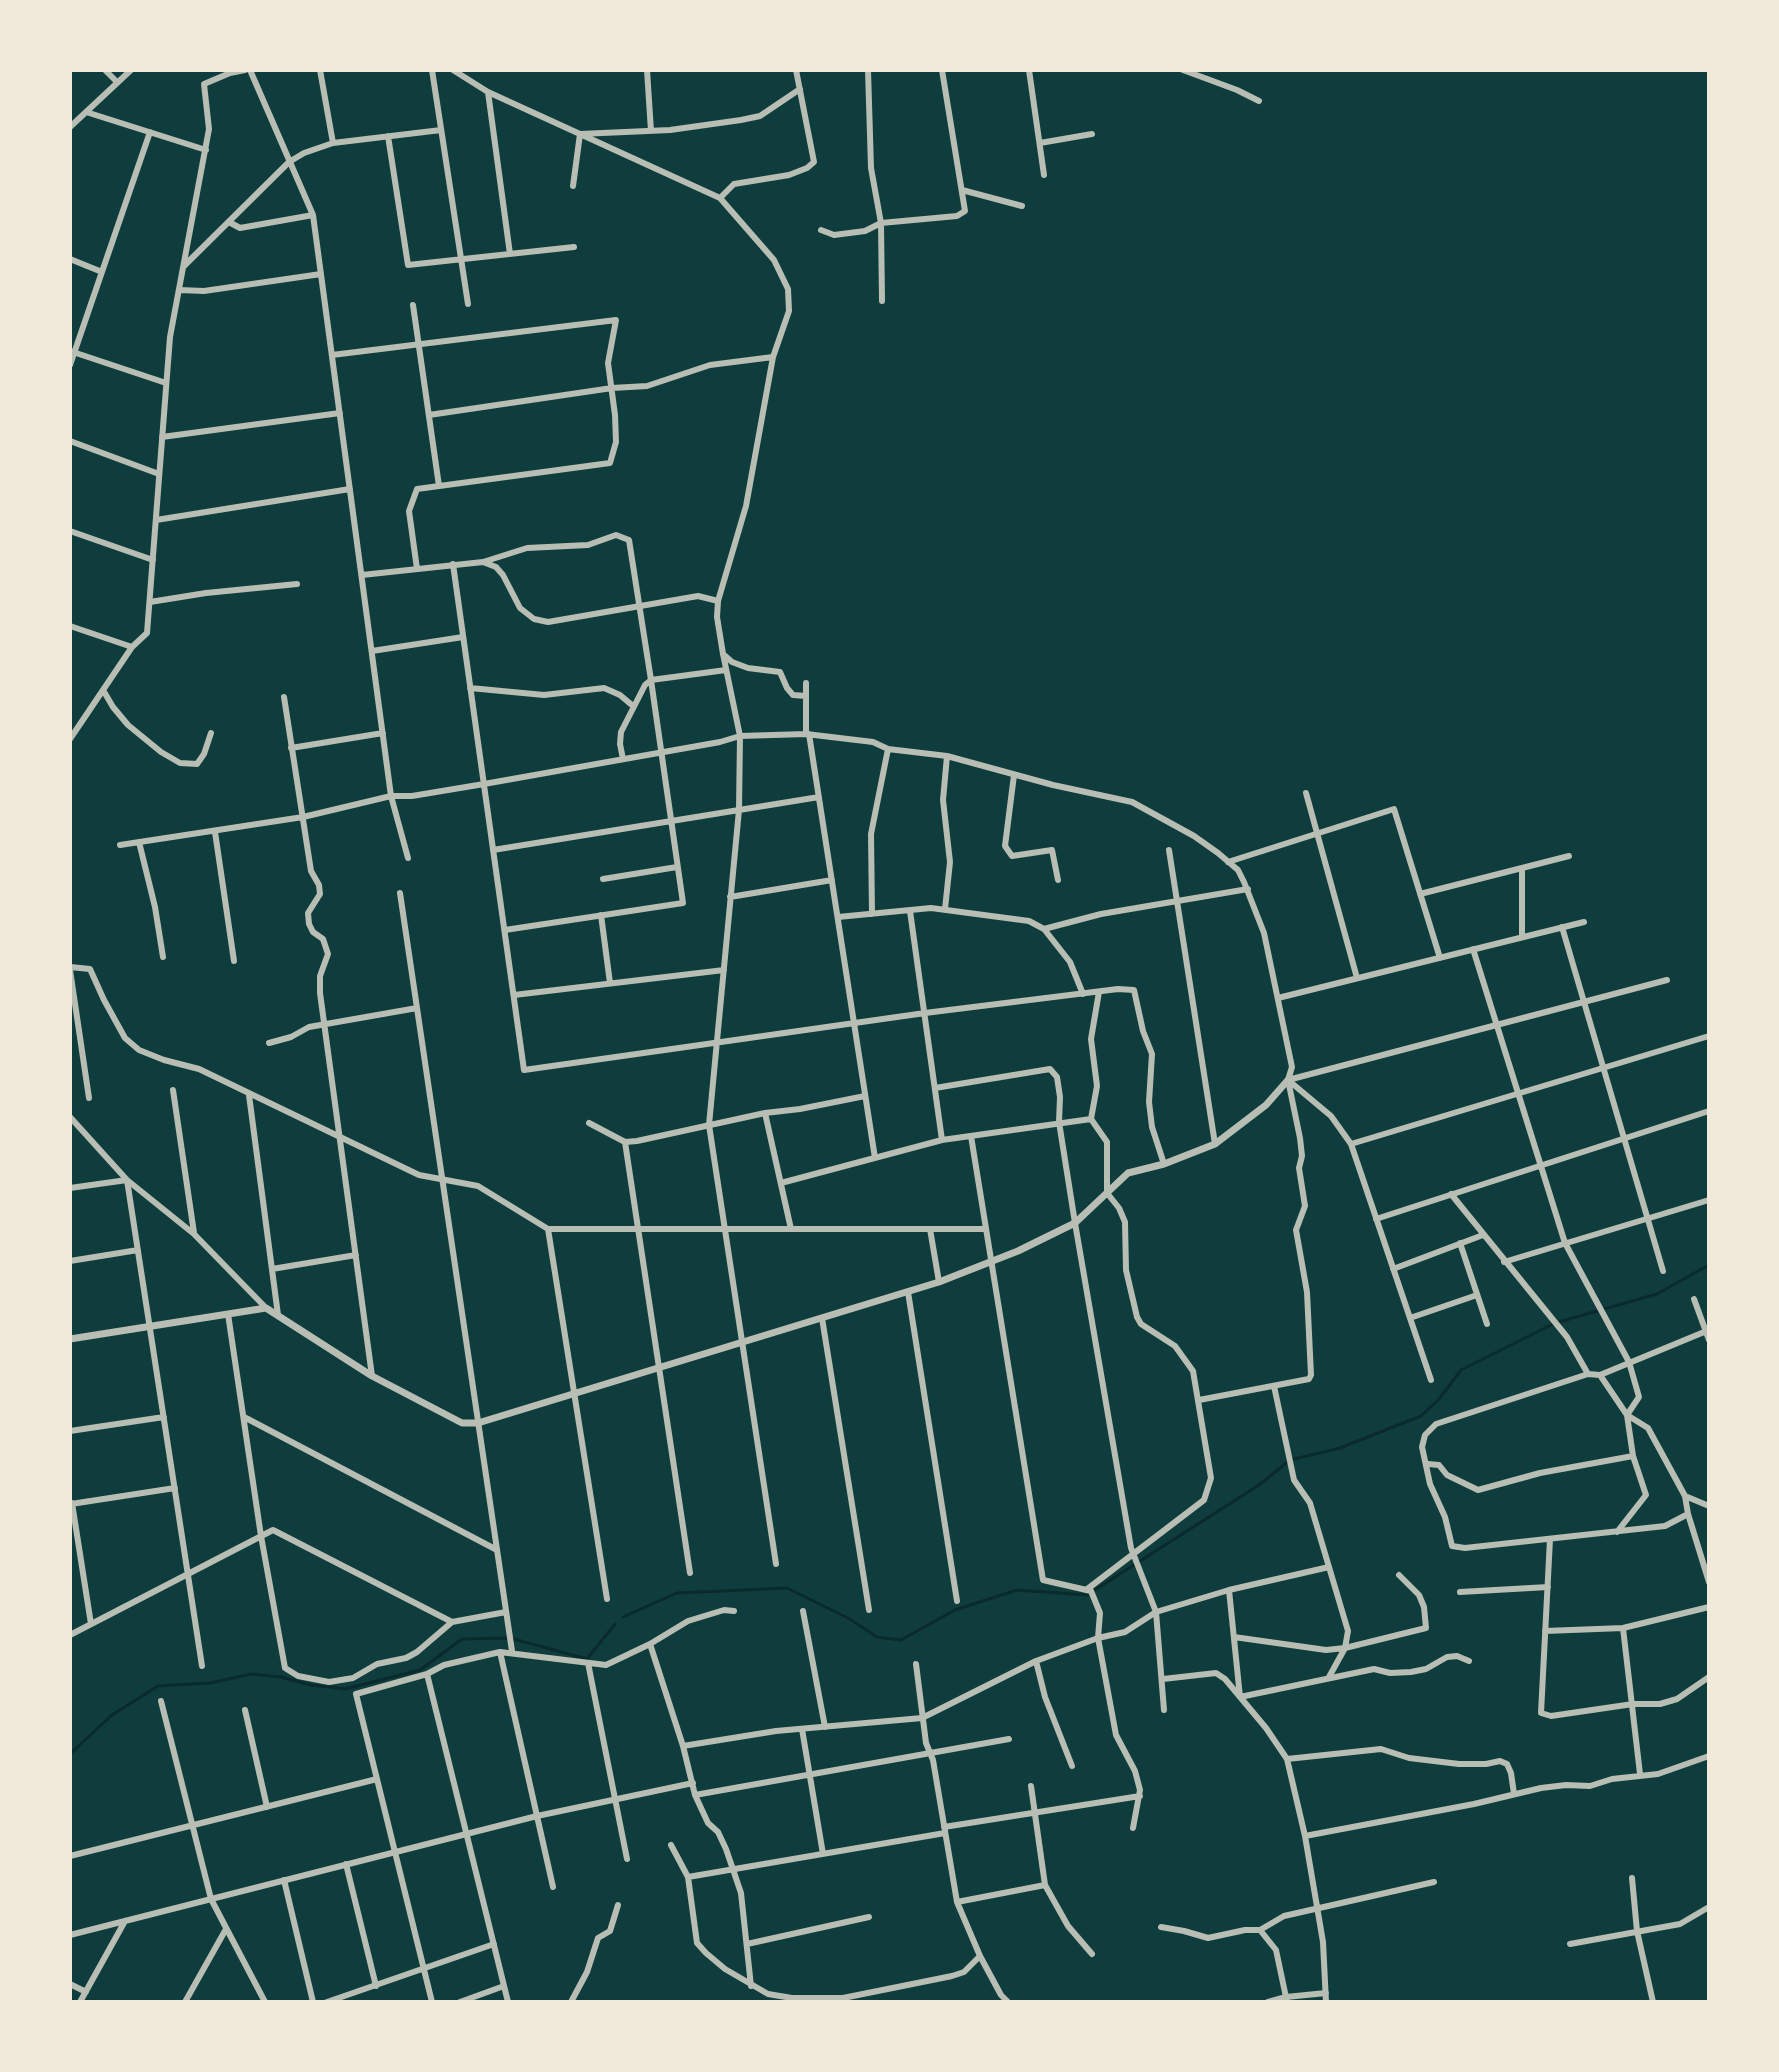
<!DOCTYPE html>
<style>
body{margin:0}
#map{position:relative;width:1779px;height:2072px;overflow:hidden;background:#0f3d3e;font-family:"Space Grotesk",sans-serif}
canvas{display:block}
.frame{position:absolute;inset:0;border:72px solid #f1e9da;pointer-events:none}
</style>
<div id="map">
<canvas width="1779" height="2072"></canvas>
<div class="frame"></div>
</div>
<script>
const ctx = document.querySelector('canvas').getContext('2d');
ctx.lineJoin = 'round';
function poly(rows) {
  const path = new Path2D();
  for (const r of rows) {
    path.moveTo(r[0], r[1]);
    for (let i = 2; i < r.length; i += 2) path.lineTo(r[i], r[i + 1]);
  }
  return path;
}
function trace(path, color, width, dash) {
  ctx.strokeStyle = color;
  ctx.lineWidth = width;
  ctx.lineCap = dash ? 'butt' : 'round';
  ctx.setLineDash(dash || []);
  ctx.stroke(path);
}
const stream = poly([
 [623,1617,677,1593,787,1588,848,1618,877,1637,901,1640,955,1610,1017,1590,1087,1595,1259,1485,1290,1460,1340,1448,1421,1416,1439,1399,1461,1370,1555,1323,1657,1294,1709,1265],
 [70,1754,112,1715,158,1686,210,1683,251,1674,281,1677,311,1685,345,1689,420,1670,462,1639,510,1638,587,1659,615,1624]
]);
const minor = poly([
 [105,70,117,82],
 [250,70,313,215,391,796,408,858],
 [320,70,333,143],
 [432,70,468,304],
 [453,70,488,92,720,198,774,260,788,289,789,311,773,357,746,506,718,601,717,617,723,654,740,736,739,810,709,1125,776,1564],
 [647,70,651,131],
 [868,70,871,168,881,223,882,301],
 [1029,70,1044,175],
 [1183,70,1237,90,1259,101],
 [488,92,510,254],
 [86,112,206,150],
 [70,127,131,70],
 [388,136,408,265,574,247],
 [1040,143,1092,134],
 [573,186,580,134,670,130,741,120,760,116,800,89],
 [962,190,1022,206],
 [720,198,734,184,789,175,807,168,814,162,796,70],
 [229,222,240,228,313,215],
 [821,230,834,235,865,231,881,223,957,216,965,211,942,70],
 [70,259,102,272],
 [184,266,289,162,304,153,333,143,441,130],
 [179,290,204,291,321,274],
 [413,305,439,486],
 [70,351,166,383],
 [332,355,616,320,608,363,615,415,616,442,610,463,417,489,409,511,417,569],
 [70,365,150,132],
 [429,415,612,388,647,386,710,365,773,357],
 [162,437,340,413],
 [70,441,159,474],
 [156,520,350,489],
 [70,531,153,560],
 [483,562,527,548,588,545,616,535,629,540,651,680,645,685,621,732,620,744,623,759],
 [453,564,524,1070,925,1013,1118,989,1134,990,1143,1031,1152,1054,1149,1102,1152,1127,1164,1164],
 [362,575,483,562,496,567,503,575,520,608,534,619,548,622,698,596,718,601],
 [150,602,206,593,297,584],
 [70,626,132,647],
 [372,651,463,637],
 [723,654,732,662,748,668,780,672,787,688,793,695,806,696],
 [470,688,544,695,604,688,620,695,633,706],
 [103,690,113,707,128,725,161,752,180,763,197,764,204,754,211,733],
 [284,697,311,871,319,885,320,894,308,913,309,924,313,932,323,939,328,954,320,976,320,993,372,1376],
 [806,734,806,683],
 [809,734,875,1158],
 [70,739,132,647,147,633,170,337,209,129,204,84,230,73,245,70],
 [291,748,383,733],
 [1014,775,1005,846,1012,856,1052,850,1058,880],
 [1306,793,1357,978],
 [215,832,234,961],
 [139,842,155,907,163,957],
 [120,845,303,817,391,796,412,796,484,784,720,742,740,736,806,734,873,742,888,749,947,756,1053,785,1132,802,1194,836,1218,853,1238,870,1244,882,1264,933,1292,1067,1288,1080,1300,1138,1302,1156,1299,1168,1305,1206,1296,1230,1307,1292,1311,1375,1309,1379,1199,1400],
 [493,850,819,797],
 [1169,850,1215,1144],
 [1228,862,1394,809,1440,958],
 [603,879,677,867],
 [400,893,512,1651],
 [1420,894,1569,856],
 [730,897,832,880],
 [945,909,950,862,943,800,947,756],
 [910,911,942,1140],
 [872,914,871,834,888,749],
 [601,915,610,983],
 [838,917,931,908,1029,921,1044,929,1070,962,1083,994],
 [1562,927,1663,1271],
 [1044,929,1101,914,1248,889],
 [505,930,683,903,651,680,726,670],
 [1522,937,1522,868],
 [1473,949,1565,1243,1629,1362,1639,1397,1627,1415,1648,1428,1685,1496,1688,1514,1709,1582],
 [70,967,90,969,104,1000,125,1038,139,1050,164,1060,199,1069,419,1175,478,1186,548,1229,986,1229],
 [70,970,89,1098],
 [514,995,724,970],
 [1278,998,1584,922],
 [269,1043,291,1037,309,1027,417,1008],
 [1288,1080,1667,980],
 [1288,1080,1331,1116,1351,1144,1431,1380],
 [935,1088,1050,1069,1057,1077,1060,1097,1059,1122,1075,1223,1131,1548,1156,1612,1164,1710],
 [173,1090,194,1233],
 [249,1095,278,1315],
 [765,1113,791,1229],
 [70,1117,127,1180,194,1234,266,1308],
 [589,1123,625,1142,637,1141,765,1113,800,1109,865,1096],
 [971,1136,1043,1580,1091,1591,1100,1613,1098,1638,1116,1735,1135,1771,1140,1790,1133,1828],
 [625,1142,690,1573],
 [1351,1144,1709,1036],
 [127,1180,202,1666],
 [781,1183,942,1140,1091,1119],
 [70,1188,127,1180],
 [1451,1194,1567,1337,1588,1374,1600,1375,1627,1415,1633,1456,1646,1495,1617,1532],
 [1376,1219,1709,1111],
 [548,1229,607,1599],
 [930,1229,939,1282],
 [1460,1243,1487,1324],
 [70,1261,138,1250],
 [1504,1262,1709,1200],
 [272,1269,356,1255],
 [1393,1269,1483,1235],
 [908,1292,957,1601],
 [1694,1299,1709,1340],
 [228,1314,261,1536,285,1668,298,1676,329,1682,353,1678,377,1664,406,1658,417,1652,452,1622],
 [822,1318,869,1610],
 [1410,1318,1477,1295],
 [1588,1374,1436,1424,1425,1435,1422,1447,1430,1484,1445,1517,1452,1546,1465,1548,1665,1526,1688,1514],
 [1600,1375,1709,1330],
 [1274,1386,1294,1480,1310,1503,1348,1631,1345,1648,1329,1677],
 [244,1417,497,1550],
 [70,1431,164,1417],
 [1428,1464,1439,1465,1447,1475,1478,1490,1540,1473,1633,1456],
 [1685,1496,1709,1506],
 [72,1503,91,1624],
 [71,1504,175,1488],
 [1550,1539,1541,1713,1551,1716,1633,1704,1660,1704,1677,1699,1709,1677],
 [1086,1590,1204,1500,1211,1478,1193,1371,1175,1346,1141,1324,1137,1317,1126,1270,1125,1222,1119,1208,1107,1193,1107,1142,1091,1119,1097,1086,1091,1039,1099,992],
 [1229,1590,1240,1697,1374,1669,1390,1673,1411,1672,1426,1669,1447,1657,1457,1656,1469,1661],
 [1460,1592,1548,1587],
 [803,1611,825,1727],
 [1623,1628,1640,1774],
 [1545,1631,1623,1628,1709,1607],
 [70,1635,273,1530,452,1622,506,1612],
 [1234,1637,1326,1650,1345,1648,1426,1628,1424,1607,1419,1595,1399,1575],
 [650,1644,683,1746,695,1795,708,1823,718,1832,726,1849,741,1893,751,1986],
 [500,1652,553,1887],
 [1036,1661,1045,1697,1072,1766],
 [588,1663,627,1859],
 [916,1664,926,1743,933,1760,957,1902,980,1956,1001,1995,1008,2002],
 [427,1674,508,2002],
 [1163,1679,1216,1673,1225,1679,1266,1728,1287,1759,1305,1836,1323,1942,1326,2002],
 [161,1701,211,1899,265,2002],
 [245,1710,267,1807],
 [802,1729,823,1854],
 [683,1746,776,1731,922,1718,1036,1661,1098,1638,1125,1632,1156,1612,1229,1590,1329,1567],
 [1287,1759,1381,1749,1409,1758,1459,1764,1486,1764,1500,1761,1507,1764,1511,1773,1514,1794],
 [1031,1786,1045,1885,1068,1926,1092,1954],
 [695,1795,1009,1739],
 [944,1827,1140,1796],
 [1305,1836,1474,1804,1541,1788,1566,1785,1590,1786,1612,1779,1658,1774,1709,1756],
 [671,1845,688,1877,697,1943,706,1953,725,1969,768,1994,792,1998,843,1998,952,1976,964,1972,980,1956],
 [70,1856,377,1779],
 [346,1864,376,1986],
 [688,1877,945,1833],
 [1632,1878,1637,1931,1653,2002],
 [284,1880,313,2002],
 [957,1902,1045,1885],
 [1161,1927,1184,1931,1208,1938,1245,1930,1260,1930,1284,1916,1434,1882],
 [1260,1930,1276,1950,1287,2002],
 [70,1935,537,1816,693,1783],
 [747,1944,869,1917],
 [1570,1944,1680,1924,1709,1907],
 [70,1984,86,1992],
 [80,2002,125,1921],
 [185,2002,226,1929],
 [327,2002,494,1944],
 [432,2002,356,1694,427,1674,444,1665,500,1652,606,1665,650,1644,688,1621,724,1610,734,1611],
 [460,2002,504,1986],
 [571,2002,587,1972,598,1938,610,1931,618,1905],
 [1268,2002,1286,1997,1326,1993]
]);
const tertiary = poly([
 [70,1339,266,1308,372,1376,462,1423,478,1423,939,1282,1018,1251,1075,1223,1128,1173,1164,1164,1215,1144,1266,1105,1288,1080]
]);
trace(stream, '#0a2a2b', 3);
trace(minor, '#b8beb3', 6);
trace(tertiary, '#b8beb3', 7);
</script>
